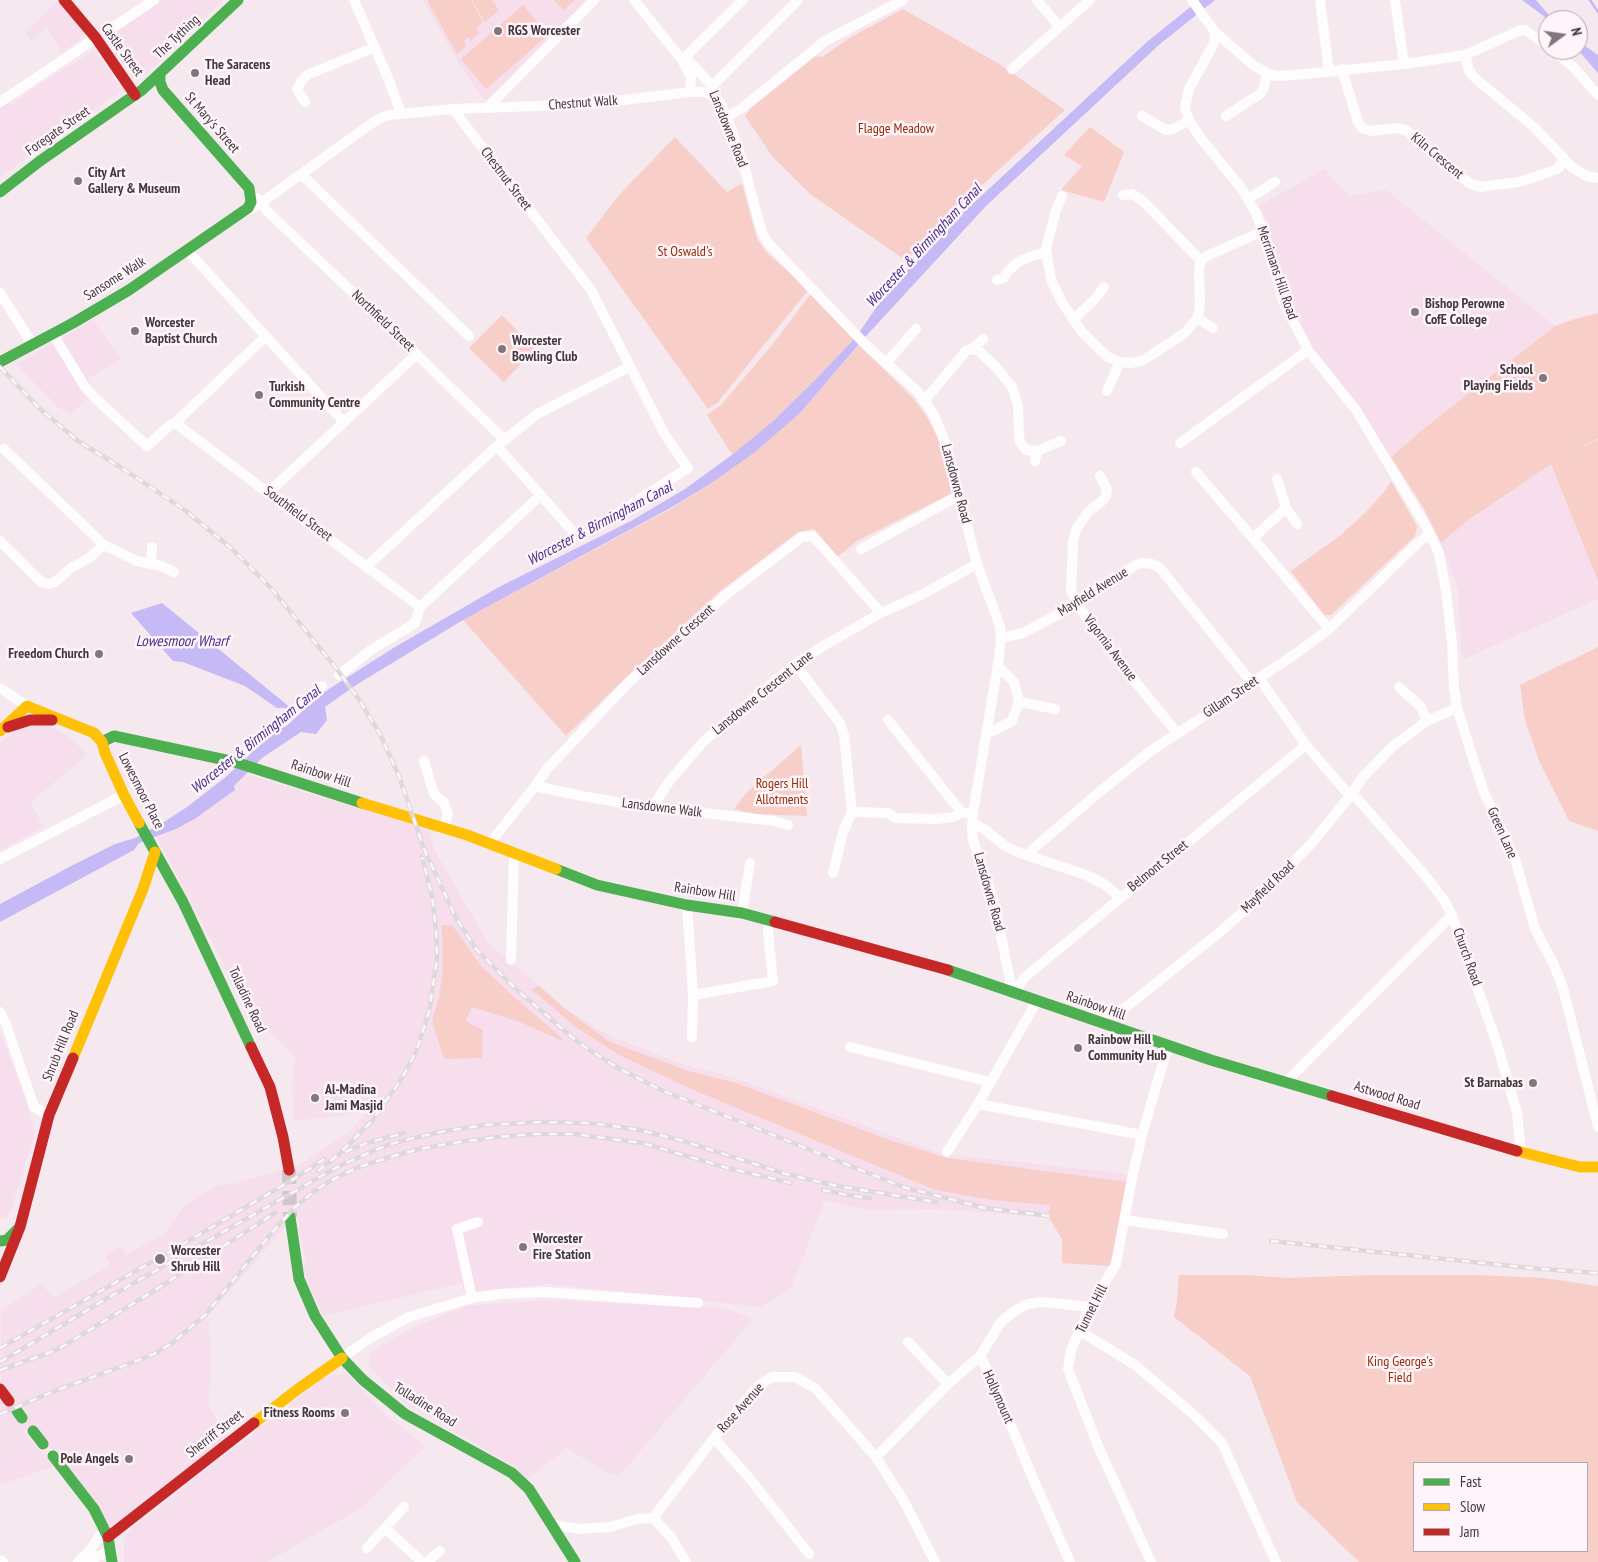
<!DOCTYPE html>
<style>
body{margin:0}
#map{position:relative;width:1598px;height:1562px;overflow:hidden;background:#f5e8ef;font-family:"PT Sans Narrow",sans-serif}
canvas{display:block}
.legend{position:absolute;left:1413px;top:1462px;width:175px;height:90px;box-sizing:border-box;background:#fef4fa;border:1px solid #b2a9ae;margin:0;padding:6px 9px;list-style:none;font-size:15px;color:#41383d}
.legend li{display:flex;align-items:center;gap:10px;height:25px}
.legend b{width:25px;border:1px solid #b2a9ae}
.north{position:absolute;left:1538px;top:10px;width:50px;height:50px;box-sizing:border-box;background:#fef4fa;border:1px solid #b2a9ae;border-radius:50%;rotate:76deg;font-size:14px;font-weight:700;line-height:20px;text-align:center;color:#41383d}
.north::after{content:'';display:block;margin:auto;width:18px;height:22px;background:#80767b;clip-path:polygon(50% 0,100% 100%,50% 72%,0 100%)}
</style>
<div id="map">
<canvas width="1598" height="1562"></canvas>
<ul class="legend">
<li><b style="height:6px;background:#4caf50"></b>Fast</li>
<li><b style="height:6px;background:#ffc107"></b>Slow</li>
<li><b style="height:6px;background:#c62828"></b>Jam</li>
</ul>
<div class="north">N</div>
</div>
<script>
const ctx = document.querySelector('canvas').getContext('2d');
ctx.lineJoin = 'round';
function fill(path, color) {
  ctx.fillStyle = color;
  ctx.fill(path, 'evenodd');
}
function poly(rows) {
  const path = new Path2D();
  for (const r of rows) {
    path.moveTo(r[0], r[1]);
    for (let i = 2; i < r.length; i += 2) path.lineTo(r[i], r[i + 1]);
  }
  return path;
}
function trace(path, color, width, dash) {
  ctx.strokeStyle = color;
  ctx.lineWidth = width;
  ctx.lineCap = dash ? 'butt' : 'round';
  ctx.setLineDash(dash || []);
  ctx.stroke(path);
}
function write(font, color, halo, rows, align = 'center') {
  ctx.font = font + ' "PT Sans Narrow",sans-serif';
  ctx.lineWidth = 5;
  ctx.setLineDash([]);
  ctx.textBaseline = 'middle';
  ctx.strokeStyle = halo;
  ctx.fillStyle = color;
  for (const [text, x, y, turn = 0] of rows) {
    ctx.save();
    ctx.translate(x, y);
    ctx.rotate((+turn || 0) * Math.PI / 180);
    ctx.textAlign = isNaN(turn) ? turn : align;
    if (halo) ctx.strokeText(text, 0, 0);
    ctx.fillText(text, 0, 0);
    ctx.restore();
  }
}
const built = poly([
 [162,0,223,0,143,77,109,37],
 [423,0,587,0,499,89,485,101,458,62],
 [57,1,85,33,83,36,62,53,47,28,31,41,25,32],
 [95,50,122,90,64,130,65,131,59,136,0,177,0,108,8,102,11,105,32,89],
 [1324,169,1349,196,1386,190,1555,326,1422,430,1391,457,1347,391,1313,352,1287,297,1268,223,1259,206],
 [93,320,122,359,87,379,95,392,70,414,58,407,16,364],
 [1551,464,1598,579,1598,599,1464,659,1461,650,1458,590,1441,543,1467,521],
 [41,724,55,729,72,739,87,755,31,802,43,827,0,850,0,743,15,731],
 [245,774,430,830,434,849,488,943,510,961,567,1010,608,1035,684,1065,729,1076,942,1154,1129,1174,1110,1266,1062,1263,1062,1239,1048,1217,936,1209,866,1210,825,1200,791,1288,761,1307,550,1284,464,1292,461,1283,323,1316,306,1278,303,1265,306,1265,306,1259,300,1235,297,1213,208,1316,211,1350,210,1387,208,1403,226,1438,110,1528,33,1425,22,1430,54,1466,0,1485,1,1311,42,1284,53,1298,110,1265,105,1255,120,1246,126,1255,165,1233,184,1206,215,1186,233,1184,272,1173,283,1169,298,1166,348,1133,379,1099,350,1114,294,1121,292,1085,295,1057,245,1008,224,964,157,838,176,829,216,804,235,790,234,786],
 [0,1032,24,1093,35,1132,12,1207,6,1217,0,1218],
 [544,1300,724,1308,753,1319,619,1476,606,1472,567,1448,527,1479,513,1466,401,1400,368,1365,371,1351,413,1328,467,1306],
 [347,1374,386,1415,426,1446,361,1508,267,1562,124,1562,124,1540,130,1530,325,1377]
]);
const green = poly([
 [427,0,471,0,483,22,476,28,479,33,471,41,468,37,464,41,466,46,457,54],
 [472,0,492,0,499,10,485,22],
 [554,0,575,0,563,10],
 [523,5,548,35,486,89,461,59],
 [903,9,1001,65,1065,110,995,173,905,260,810,194,772,156,745,116,751,108,816,56,822,57,851,37],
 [1090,127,1124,152,1104,202,1061,190,1082,166,1064,155],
 [675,137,727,192,742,183,757,239,767,253,809,289,718,402,708,409,586,238,618,196],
 [812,292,856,337,814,381,772,422,733,454,729,450,707,415,721,405,772,345],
 [1598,313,1598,439,1572,452,1598,440,1598,581,1551,464,1467,521,1441,543,1423,507,1391,457,1422,430,1555,326,1575,319],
 [502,315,535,349,504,382,469,348],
 [859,345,914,399,927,417,938,438,952,493,857,541,837,557,814,529,798,532,719,592,619,684,566,736,463,620,672,508,710,484,800,413],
 [1391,481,1417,526,1415,536,1331,615,1324,615,1291,571,1342,534,1367,511,1384,492],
 [1598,647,1598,831,1569,821,1539,761,1525,720,1520,685],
 [801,745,807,816,754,814,734,809,746,793],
 [442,925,452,925,481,966,513,996,563,1039,560,1040,520,1022,472,1007,465,1021,483,1030,482,1058,444,1059,432,1021,439,998,443,971],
 [539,986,567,1010,608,1041,688,1071,736,1083,890,1140,947,1158,1127,1182,1110,1266,1062,1263,1062,1239,1048,1217,1050,1205,992,1200,935,1190,691,1089,621,1056,577,1028,531,989],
 [1179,1275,1248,1275,1288,1278,1372,1275,1476,1275,1543,1278,1598,1286,1598,1562,1359,1562,1297,1502,1250,1376,1174,1317,1177,1301],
 [1587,1463,1587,1551,1414,1551,1414,1463]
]);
const water = poly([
 [1199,0,1215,0,1160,44,986,206,867,335,800,413,755,452,710,484,672,507,463,620,356,685,325,707,327,720,316,734,301,732,262,758,234,786,235,790,196,818,176,829,139,843,134,850,0,922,0,904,73,865,115,844,135,838,164,822,187,807,227,776,261,744,293,717,285,708,277,708,245,686,183,662,173,661,131,613,162,603,286,704,296,714,329,689,395,647,499,587,631,521,685,489,733,454,772,422,814,381,856,337,878,305,898,280,964,212,1148,41],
 [1522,0,1536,0,1553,20,1549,20],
 [1578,41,1598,55,1598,73,1578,50]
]);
const stream = poly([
 [1590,0,1598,12]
]);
const secondaryTunnel = poly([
 [289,1170,290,1217]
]);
const street = poly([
 [354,0,388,78,401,113],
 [634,0,682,60,691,77,690,92],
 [1037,0,1059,26],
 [1192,0,1215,32,1253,65,1267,73,1276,76,1295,75,1404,64,1465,55,1521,30,1525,30,1548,46],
 [1320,0,1329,71],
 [1395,0,1404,64],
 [109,30,154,0],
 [1215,32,1214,43,1189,89,1185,108,1189,120,1199,136,1242,189,1257,215,1269,248,1283,301,1308,350,1356,410,1427,528,1439,554,1446,591,1452,644,1454,688,1457,708,1483,790,1515,859,1535,929,1554,965,1563,988,1598,1127],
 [1554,50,1575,69,1598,95],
 [1465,55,1469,71,1476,79,1534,127,1573,168,1586,176,1598,178],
 [682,60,743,0],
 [683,60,689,61,712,86,712,92],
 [1012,69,1090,0],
 [1342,69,1358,122,1362,128,1371,131,1397,128,1406,130,1469,183,1480,187,1518,182,1535,177,1559,168,1563,157],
 [712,86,798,0],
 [0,102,96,38],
 [305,102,297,89,301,82,307,75,375,47],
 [487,108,594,0],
 [453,109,591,290,665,435,688,468,610,518],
 [1142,116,1166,130,1173,129,1189,120],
 [1226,116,1261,93,1264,87,1267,73],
 [726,117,742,108,825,41,903,0],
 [301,174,469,336],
 [1123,195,1132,194,1144,202,1201,261],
 [1062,196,1056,210,1046,249,1051,280,1063,304,1082,332,1094,344,1108,357,1120,362,1130,363,1142,361,1185,333,1197,318,1199,312,1200,302,1199,269,1201,261,1207,256,1263,231],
 [257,198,267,211,390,328,452,389,505,440],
 [1248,199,1275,182],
 [246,211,261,203,375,121,388,115,453,109,591,104,690,92,704,92,712,95,717,99,721,104,732,131,745,169,757,215,762,232,768,243,865,344,917,391,933,413,947,447,977,564,1000,626,1001,638,999,658,973,813,972,830,973,840,990,889,996,910,1012,991],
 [187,250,344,422],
 [997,280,1004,278,1007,272,1018,262,1037,254,1047,253],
 [0,293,33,345],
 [1197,318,1213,328],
 [1073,320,1094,300,1104,287],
 [53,334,85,387,95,398,147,446,170,425,175,423,266,336],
 [972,349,978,350,996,367,1012,387,1018,405,1019,435,1020,442,1026,450,1037,451,1061,441],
 [887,362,916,329],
 [1107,391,1120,362],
 [925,400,966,351,972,349,983,339],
 [175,423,420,607],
 [1180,443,1308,350],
 [497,446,576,535],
 [4,449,104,545,137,561,151,564,152,547],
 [1035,461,1037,451],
 [1196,472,1269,557,1329,629],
 [1100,476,1107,489,1106,496,1102,501,1087,513,1076,530,1073,542,1071,591,1079,607,1125,669,1177,733],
 [1277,479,1286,508,1297,524],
 [269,492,417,354],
 [1253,538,1286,508],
 [0,541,41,582,49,584,55,582,71,568,89,558,104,545],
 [861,549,960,495],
 [151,564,161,566,174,572],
 [366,567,497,446,537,414,629,367],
 [420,607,541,495],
 [1001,638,1023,633,1061,613,1134,566,1142,563,1152,564,1160,568,1252,683],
 [795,664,840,723,844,735,852,812,843,832,833,873],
 [339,675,371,650,415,623,420,607],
 [1259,678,1306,745,1350,796],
 [1399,687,1421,707,1427,721],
 [0,688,27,706],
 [1019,702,1055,709],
 [888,720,962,813],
 [986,733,995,730,1012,721,1019,702,1014,682,998,666],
 [424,761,434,794,444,803,448,814,444,828],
 [235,762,254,741,278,724,283,722,322,686],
 [535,786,582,796,634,805,774,821,788,825],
 [1350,796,1355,796,1423,873,1444,900,1452,915,1498,1047,1517,1113,1521,1152],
 [652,807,671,779,704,741,795,664,825,645,881,613,921,595,977,564],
 [852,812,888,813,895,818,937,819,953,817,962,813,973,813],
 [972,823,984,829,1005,846,1020,853,1086,875,1104,884,1120,897],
 [490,843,535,786,548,768,630,681,727,594,802,537,813,536,881,613],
 [1028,856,1033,849,1097,794,1152,750,1232,698,1259,678,1297,653,1329,629,1420,541,1430,534],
 [0,859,124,795],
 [687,905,693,995,692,1037],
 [742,913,750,863],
 [511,960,514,853],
 [1018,993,1020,984,1025,977,1306,745],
 [693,995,773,981,768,932,769,921],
 [0,1012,6,1024,34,1107,49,1115],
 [1086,1016,1111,1013,1125,1008,1220,932,1256,900,1311,844,1350,796,1363,777,1393,746,1427,721,1457,708],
 [850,1047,990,1082],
 [1286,1082,1452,915],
 [978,1104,1142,1135],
 [947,1152,978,1104,1037,1001],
 [1125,1220,1223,1234],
 [472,1298,457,1229,478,1222],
 [1080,1331,1135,1365,1193,1414,1222,1443,1276,1562],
 [908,1342,948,1384],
 [342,1358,370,1338,409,1317,472,1298,501,1294,545,1292,698,1303],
 [714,1438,751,1480,809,1554],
 [876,1457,948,1384,980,1356],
 [653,1518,671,1537,686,1562],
 [553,1525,580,1529,610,1527,637,1519,653,1518,714,1438,758,1386,772,1377,795,1377,815,1388,876,1457,905,1503,935,1562],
 [385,1528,422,1562],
 [367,1548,404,1507],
 [0,1560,3,1562],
 [78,1562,90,1550,104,1530],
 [86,1562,111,1550],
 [427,1562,440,1551],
 [1070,1562,1031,1474,993,1382,980,1356,1001,1322,1016,1310,1028,1304,1042,1302,1090,1307],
 [1151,1562,1098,1446,1068,1369,1071,1350,1090,1307,1116,1264,1132,1178,1142,1135,1168,1046]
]);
const fast = poly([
 [0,192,40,161,142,90,238,0],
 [0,362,73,323,129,290,248,208,251,202,249,188,163,90,160,82,160,74],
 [102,742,114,736,235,762,362,803],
 [139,823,183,902,251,1047],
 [556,869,597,885,687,905,742,913,775,922],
 [948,970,1211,1060,1332,1096],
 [290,1217,299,1279,315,1316,342,1358,363,1380,405,1414,512,1473,529,1489,575,1562],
 [0,1241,7,1240,19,1228],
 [17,1411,22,1418],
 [33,1431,43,1444],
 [53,1456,94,1509,108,1537,112,1562]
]);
const slow = poly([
 [0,731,27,706,94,733,102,742,105,753,124,795,139,823],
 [362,803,467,835,556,869],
 [73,1058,143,889,155,852],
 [1517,1151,1580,1167,1598,1167],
 [254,1423,298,1389,342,1358]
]);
const jam = poly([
 [64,0,96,38,135,95],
 [8,727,30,720,52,720],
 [775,922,948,970],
 [251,1047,270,1087,283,1137,289,1170],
 [1332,1096,1517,1151],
 [0,1277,20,1227,49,1115,73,1058],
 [0,1389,9,1401],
 [108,1537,254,1423]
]);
const rail = poly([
 [0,367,39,408,78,441,125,470,186,511,232,549,271,588,336,668,360,701,380,734,399,776,424,849,455,916,476,949,517,990,579,1043,618,1068,661,1090,903,1187,985,1208],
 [345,1152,367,1143,404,1133],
 [318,1171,338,1155,371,1122,402,1078,416,1052,429,1012,437,959,436,929,432,896,422,857],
 [823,1190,847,1195,870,1198],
 [978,1207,1050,1216],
 [1271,1241,1541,1269,1598,1273],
 [0,1348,171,1251,297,1177,324,1159],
 [0,1362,104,1300,339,1166,387,1145,413,1138,446,1131,485,1125,540,1122,587,1123,614,1126,639,1130,680,1140,786,1174,837,1186,936,1202],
 [0,1370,46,1354,60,1348,152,1292,275,1213],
 [0,1414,52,1392,134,1362,156,1353,172,1343,205,1315,269,1236,294,1208,313,1192,330,1181,356,1168,390,1157,419,1149,459,1142,498,1137,535,1134,574,1134,642,1143,728,1168,791,1183]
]);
const markers = [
 [498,31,5,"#80767b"],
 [195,73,5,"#80767b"],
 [78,181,5,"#80767b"],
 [1415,312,5,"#80767b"],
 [135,331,5,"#80767b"],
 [502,349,5,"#80767b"],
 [1543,378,5,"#80767b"],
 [259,395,5,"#80767b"],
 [99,654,5,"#80767b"],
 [1078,1048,5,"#80767b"],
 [1533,1083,5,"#80767b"],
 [315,1098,5,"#80767b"],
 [523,1247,5,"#80767b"],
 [160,1259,6,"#80767b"],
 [345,1413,5,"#80767b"],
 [129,1459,5,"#80767b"]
];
const poiNames = [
 ["RGS Worcester",508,31],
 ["The Saracens",205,65],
 ["Head",205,81],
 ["City Art",88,173],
 ["Gallery & Museum",88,189],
 ["Bishop Perowne",1425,304],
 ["CofE College",1425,320],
 ["Worcester",145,323],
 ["Baptist Church",145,339],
 ["Worcester",512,341],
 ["Bowling Club",512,357],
 ["School",1533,370,"right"],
 ["Playing Fields",1533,386,"right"],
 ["Turkish",269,387],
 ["Community Centre",269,403],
 ["Freedom Church",89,654,"right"],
 ["Rainbow Hill",1088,1040],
 ["Community Hub",1088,1056],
 ["St Barnabas",1523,1083,"right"],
 ["Al-Madina",325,1090],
 ["Jami Masjid",325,1106],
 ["Worcester",533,1239],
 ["Fire Station",533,1255],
 ["Worcester",171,1251],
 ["Shrub Hill",171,1267],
 ["Fitness Rooms",335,1413,"right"],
 ["Pole Angels",119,1459,"right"]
];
const streetNames = [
 ["The Tything",177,37,-43],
 ["Castle Street",122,50,54],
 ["Chestnut Walk",583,103,-4],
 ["St Mary's Street",212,123,49],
 ["Lansdowne Road",728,129,68],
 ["Foregate Street",58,131,-35],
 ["Kiln Crescent",1437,156,40],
 ["Chestnut Street",506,179,53],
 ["Merrimans Hill Road",1277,273,71],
 ["Sansome Walk",115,279,-32],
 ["Northfield Street",383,321,44],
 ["Lansdowne Road",956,484,75],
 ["Southfield Street",298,514,37],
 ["Mayfield Avenue",1093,592,-32],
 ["Lansdowne Crescent",676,640,-42],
 ["Vigornia Avenue",1110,648,53],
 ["Lansdowne Crescent Lane",763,693,-39],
 ["Gillam Street",1231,697,-34],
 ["Rainbow Hill",321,774,18],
 ["Lowesmoor Place",141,791,63],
 ["Lansdowne Walk",662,808,7],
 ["Green Lane",1502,833,66],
 ["Belmont Street",1158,866,-39],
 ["Mayfield Road",1268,887,-44],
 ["Rainbow Hill",705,892,9],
 ["Lansdowne Road",989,892,74],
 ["Church Road",1467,957,70],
 ["Tolladine Road",247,1000,65],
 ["Rainbow Hill",1096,1006,19],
 ["Shrub Hill Road",61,1046,-68],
 ["Astwood Road",1387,1096,17],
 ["Tunnel Hill",1092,1309,-63],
 ["Hollymount",998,1397,66],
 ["Tolladine Road",425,1405,32],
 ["Rose Avenue",741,1408,-48],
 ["Sherriff Street",215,1434,-38]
];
const parkNames = [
 ["Flagge Meadow",896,129],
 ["St Oswald's",685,252],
 ["Rogers Hill",782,784],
 ["Allotments",782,800],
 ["King George's",1400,1362],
 ["Field",1400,1378]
];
const waterNames = [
 ["Worcester & Birmingham Canal",924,246,-47],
 ["Worcester & Birmingham Canal",600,524,-28],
 ["Lowesmoor Wharf",182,642],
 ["Worcester & Birmingham Canal",256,740,-39]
];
fill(built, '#f6deec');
fill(green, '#f8cfc8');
fill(water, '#c5baf6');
trace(stream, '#c5baf6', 2.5);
trace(secondaryTunnel, '#d1c5cb', 14, [14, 7]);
trace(street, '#fefcfd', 10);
trace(fast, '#4caf50', 11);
trace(slow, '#ffc107', 11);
trace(jam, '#c62828', 11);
trace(rail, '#ddd9db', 4.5);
trace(rail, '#fef4fa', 2.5, [8]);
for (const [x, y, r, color] of markers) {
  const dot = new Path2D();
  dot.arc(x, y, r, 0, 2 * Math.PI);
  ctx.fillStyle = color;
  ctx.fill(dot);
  trace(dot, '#fef4fa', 2);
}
write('bold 14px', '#41383d', '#fef4fa', poiNames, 'left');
write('14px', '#41383d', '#fef4fa', streetNames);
write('14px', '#962d07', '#fef4fa', parkNames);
write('italic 15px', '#47308d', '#fef4fa', waterNames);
</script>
